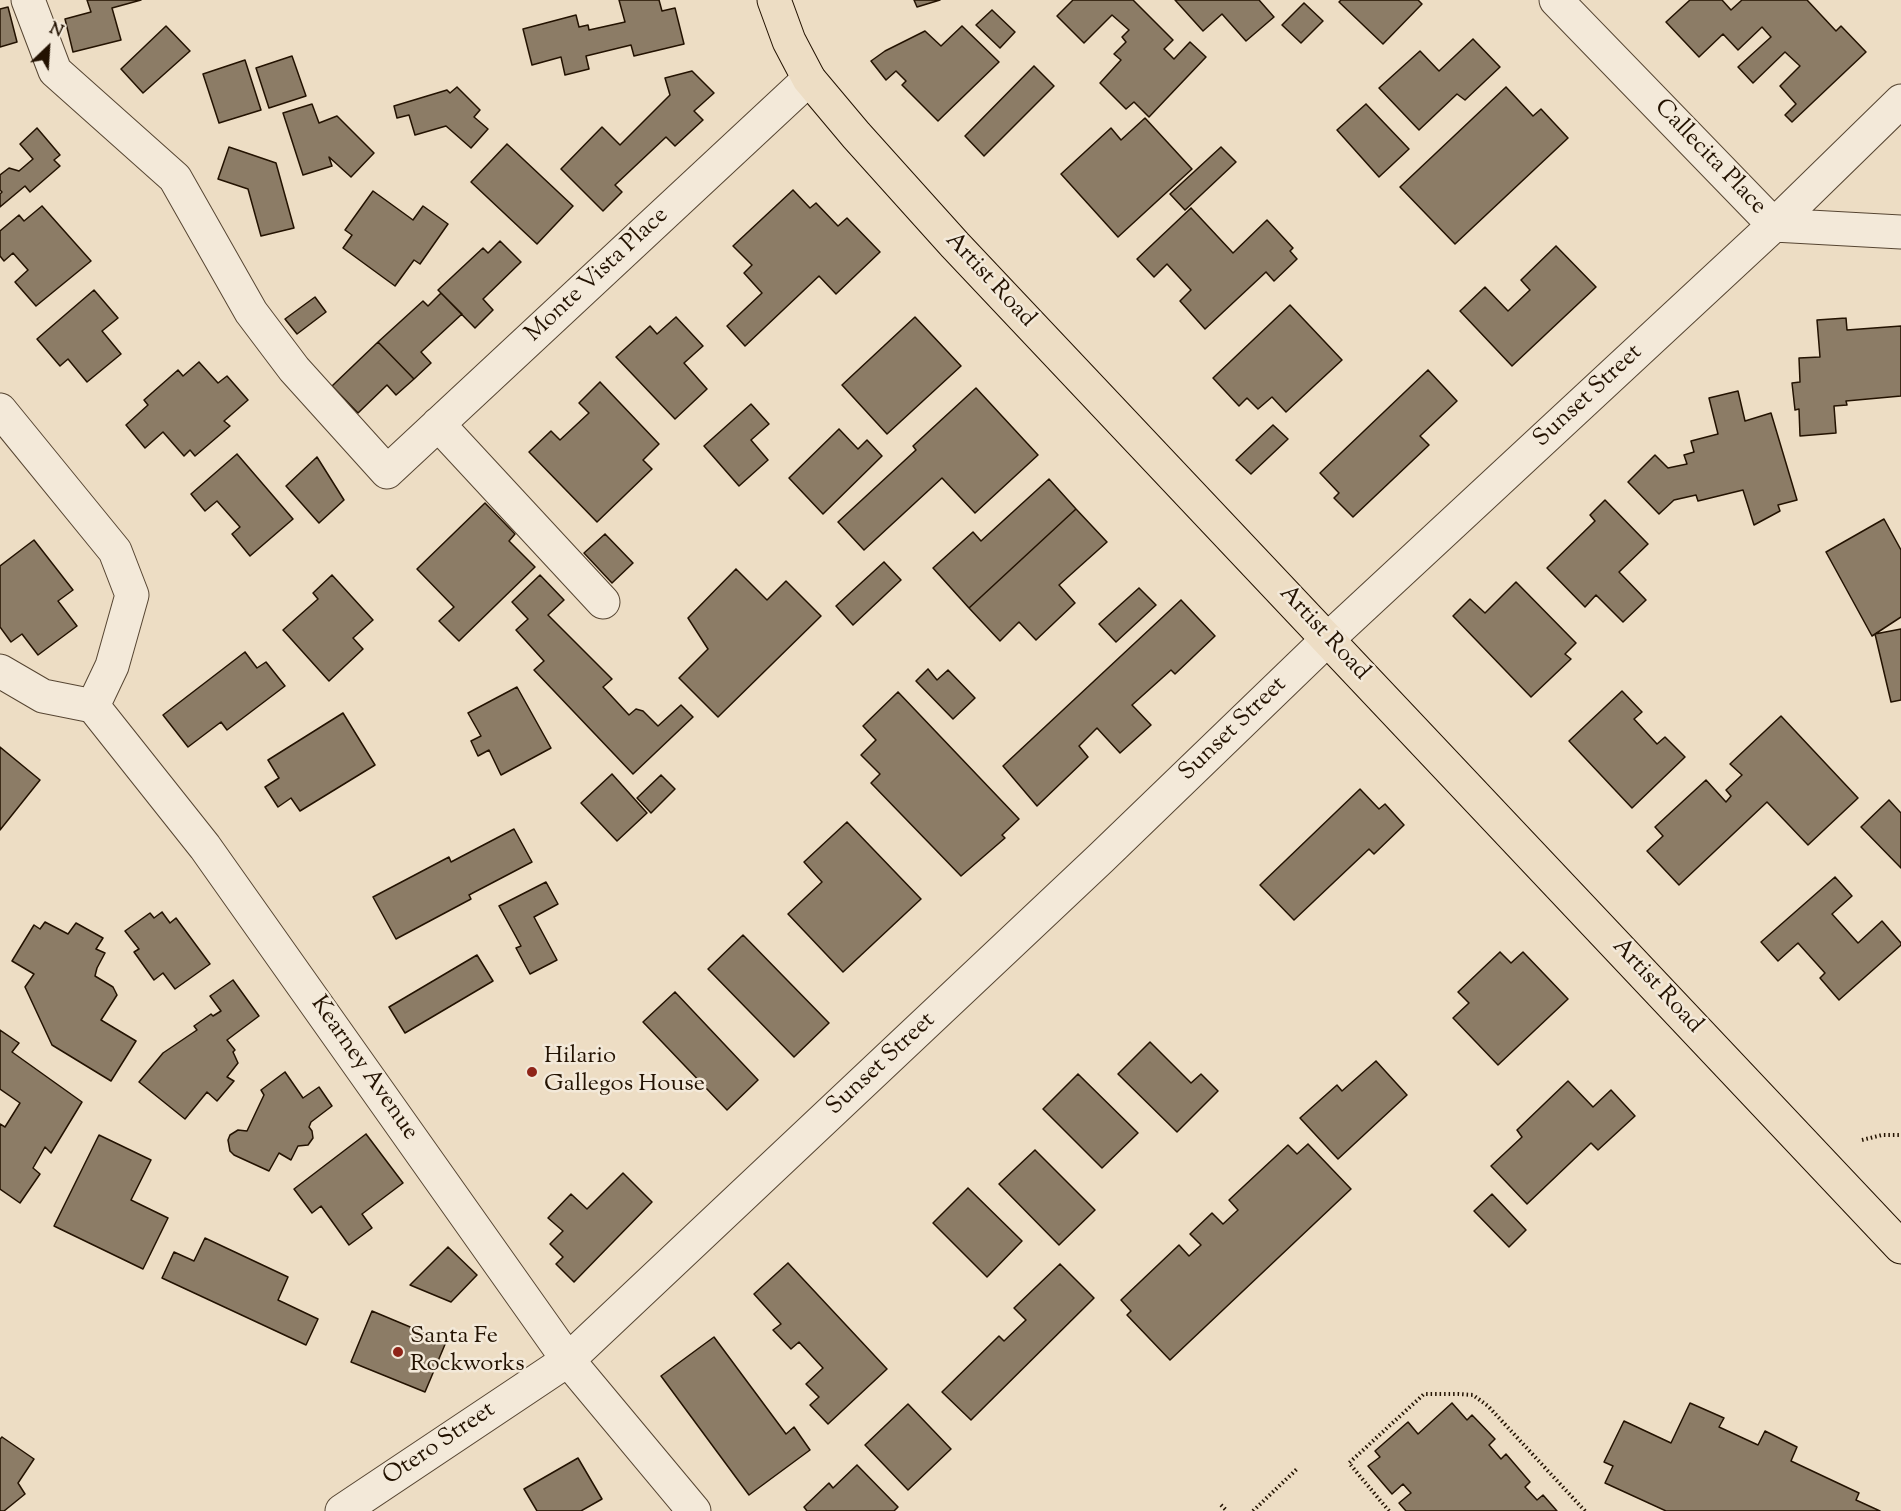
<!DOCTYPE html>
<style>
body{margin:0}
#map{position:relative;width:1901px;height:1511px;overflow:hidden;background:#edddc4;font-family:"Sorts Mill Goudy",serif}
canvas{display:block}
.north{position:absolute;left:18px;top:18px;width:60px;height:60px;-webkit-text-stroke:4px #f3e9d9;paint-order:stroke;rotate:25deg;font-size:16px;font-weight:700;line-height:24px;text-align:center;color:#231201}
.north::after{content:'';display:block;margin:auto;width:21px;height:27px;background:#231201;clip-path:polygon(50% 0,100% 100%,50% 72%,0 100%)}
</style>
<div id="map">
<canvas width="1901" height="1511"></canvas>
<div class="north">N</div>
</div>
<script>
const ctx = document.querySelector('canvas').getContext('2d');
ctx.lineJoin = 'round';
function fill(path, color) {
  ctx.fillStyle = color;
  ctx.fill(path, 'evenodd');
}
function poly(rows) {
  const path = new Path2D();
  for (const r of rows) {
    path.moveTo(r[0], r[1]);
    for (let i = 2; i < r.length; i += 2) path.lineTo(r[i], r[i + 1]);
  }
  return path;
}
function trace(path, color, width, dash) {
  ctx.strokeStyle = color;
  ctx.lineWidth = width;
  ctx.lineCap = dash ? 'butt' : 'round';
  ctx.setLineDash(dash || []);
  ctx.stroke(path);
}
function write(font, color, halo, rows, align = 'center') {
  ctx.font = font + ' "Sorts Mill Goudy",serif';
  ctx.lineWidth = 5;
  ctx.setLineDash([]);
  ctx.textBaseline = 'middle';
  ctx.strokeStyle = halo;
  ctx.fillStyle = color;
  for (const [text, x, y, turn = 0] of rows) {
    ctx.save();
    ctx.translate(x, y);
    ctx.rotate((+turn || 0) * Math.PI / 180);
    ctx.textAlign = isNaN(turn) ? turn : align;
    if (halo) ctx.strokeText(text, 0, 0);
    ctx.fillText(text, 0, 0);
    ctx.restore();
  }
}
const building = poly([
 [87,0,141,0,112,8,121,40,73,52,65,19,91,12,87,0],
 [619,0,659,0,662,11,675,8,684,44,634,56,631,45,586,56,589,69,565,75,561,57,532,65,523,29,576,15,579,27,588,25,589,30,625,22,619,0],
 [914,0,940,0,917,7,914,0],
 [1073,0,1133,0,1173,40,1164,49,1174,59,1190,42,1206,57,1149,117,1134,102,1126,109,1100,83,1121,60,1114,54,1126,42,1122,37,1129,30,1112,15,1084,43,1057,16,1073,0],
 [1175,0,1259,0,1274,17,1246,41,1222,14,1203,31,1175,0],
 [1341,0,1418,0,1422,4,1383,44,1339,2,1341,0],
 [1690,0,1722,0,1731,10,1742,0,1807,0,1836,31,1841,26,1866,52,1792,122,1785,115,1796,104,1780,86,1800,66,1785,52,1753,83,1738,67,1771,37,1762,27,1738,50,1723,34,1699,57,1666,22,1690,0],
 [1304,3,1323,21,1301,43,1282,25,1304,3],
 [8,7,17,42,0,47,0,9,8,7],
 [992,10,1015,32,1000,48,976,25,992,10],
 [166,26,190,51,143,93,121,69,166,26],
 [962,26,999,62,938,121,902,85,906,81,896,71,886,80,871,61,885,51,925,31,941,46,962,26],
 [1473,39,1500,67,1465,100,1457,94,1419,130,1379,88,1420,51,1439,71,1473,39],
 [292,56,306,96,269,108,256,68,292,56],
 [245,60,261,110,219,123,203,74,245,60],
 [1034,66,1054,86,984,156,965,136,1034,66],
 [692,71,714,93,694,111,703,120,675,146,666,137,615,185,622,192,603,211,561,169,602,127,620,145,670,95,665,78,692,71],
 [457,87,480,110,474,117,488,129,471,148,446,126,415,135,409,115,397,118,394,106,447,90,450,93,457,87],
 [1506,87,1533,116,1541,109,1568,138,1455,244,1400,187,1506,87],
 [312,104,319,123,337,116,374,153,351,177,329,157,332,166,303,175,283,113,312,104],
 [1366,104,1409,149,1379,177,1337,130,1366,104],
 [1145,118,1192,169,1118,237,1061,174,1111,128,1121,140,1145,118],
 [37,128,60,155,54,160,60,166,30,192,25,186,0,207,0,194,2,192,0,190,0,175,9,168,19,171,33,159,20,144,37,128],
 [507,144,573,206,537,244,471,182,507,144],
 [229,147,276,163,294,228,261,236,248,189,218,179,229,147],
 [1221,147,1236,162,1185,210,1170,194,1221,147],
 [793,190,810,208,816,203,838,226,847,218,880,252,836,294,819,276,745,346,727,326,762,293,744,273,752,265,733,246,793,190],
 [373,191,413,220,423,206,448,224,420,264,414,260,395,286,343,248,352,235,345,230,373,191],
 [42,206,91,261,36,306,15,282,28,270,13,253,4,261,0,256,0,231,19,215,24,221,42,206],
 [1191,208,1233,253,1267,220,1293,248,1290,251,1297,259,1274,281,1266,272,1205,329,1180,301,1191,290,1167,264,1154,277,1137,259,1191,208],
 [500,241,521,262,483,299,493,310,475,328,438,290,483,248,488,253,500,241],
 [1556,246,1596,287,1512,366,1460,311,1485,287,1508,311,1530,290,1521,280,1556,246],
 [94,290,118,318,102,331,121,354,87,382,68,359,60,366,37,339,94,290],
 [441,293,462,314,421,352,431,363,414,379,378,342,423,301,428,306,441,293],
 [315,297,326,312,297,334,285,319,315,297],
 [1290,305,1342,360,1286,412,1272,397,1258,409,1247,398,1239,406,1213,378,1290,305],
 [676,317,703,346,684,363,707,389,675,419,616,357,650,326,657,334,676,317],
 [915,317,961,366,887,434,842,385,915,317],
 [1846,318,1847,330,1901,326,1901,396,1846,401,1847,405,1834,406,1836,433,1800,436,1799,409,1795,410,1792,383,1800,382,1799,358,1820,357,1817,320,1846,318],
 [378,342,414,379,396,395,387,385,358,413,332,386,378,342],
 [199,362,218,383,227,376,248,400,224,421,230,426,195,456,190,450,184,456,163,432,145,448,126,425,148,405,144,400,178,370,183,376,199,362],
 [1428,370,1457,401,1420,436,1429,445,1353,517,1334,498,1339,493,1320,473,1428,370],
 [600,382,659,444,643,460,652,469,597,522,529,452,551,431,560,440,589,413,579,403,600,382],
 [976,388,1038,455,975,513,942,478,864,550,838,522,916,450,913,446,976,388],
 [1738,391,1745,421,1771,413,1797,500,1778,505,1780,511,1754,525,1743,490,1698,501,1696,495,1674,500,1659,514,1628,482,1655,455,1668,468,1687,464,1684,455,1694,452,1691,441,1718,434,1709,398,1738,391],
 [751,404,769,424,751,440,768,460,739,486,704,446,751,404],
 [1273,425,1288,439,1251,474,1236,460,1273,425],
 [839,429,858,449,867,440,882,456,823,514,789,478,839,429],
 [237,454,293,519,250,556,232,534,240,527,217,501,205,511,191,494,237,454],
 [317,457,344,500,319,523,286,486,317,457],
 [1049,479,1076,509,969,608,933,568,973,532,981,541,1049,479],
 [1605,500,1648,544,1619,572,1646,600,1623,622,1596,595,1585,607,1547,568,1595,521,1590,515,1605,500],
 [485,503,515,534,509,541,535,567,459,641,439,621,454,607,417,569,485,503],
 [1076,509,1107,542,1059,585,1075,603,1036,640,1019,622,1000,641,969,608,1076,509],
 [1884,519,1901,550,1901,617,1872,636,1826,552,1884,519],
 [605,534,633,563,612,583,584,553,605,534],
 [34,540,73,590,58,601,77,626,38,655,22,634,11,642,0,627,0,566,34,540],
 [884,562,901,580,853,625,836,606,884,562],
 [736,569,767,600,786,581,821,616,718,717,679,678,708,649,688,618,736,569],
 [332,575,373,620,353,638,363,649,329,681,283,630,318,599,313,593,332,575],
 [540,575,564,600,548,615,612,679,603,687,629,715,636,709,643,711,658,726,681,705,693,717,633,774,534,670,544,661,516,630,528,619,512,602,540,575],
 [1516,582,1576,643,1565,654,1571,659,1531,697,1453,616,1470,599,1485,613,1516,582],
 [1139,588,1156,605,1116,642,1099,624,1139,588],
 [1181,600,1215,636,1175,674,1171,670,1132,705,1151,725,1120,753,1097,728,1079,746,1088,757,1037,806,1003,766,1181,600],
 [1901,629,1901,700,1891,702,1875,634,1901,629],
 [245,652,257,668,266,662,285,686,227,730,221,722,188,747,163,715,245,652],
 [928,669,937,680,948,670,975,698,953,719,916,681,928,669],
 [517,687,551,748,501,775,489,750,478,756,471,741,481,736,468,713,517,687],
 [1622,691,1642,712,1634,719,1657,744,1665,737,1685,757,1632,808,1569,741,1622,691],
 [898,692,1019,819,1002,835,1005,838,961,876,871,783,880,774,861,755,876,740,863,726,898,692],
 [343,713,375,765,300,811,291,798,278,807,265,787,279,778,268,760,343,713],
 [1781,716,1858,798,1808,845,1767,802,1679,885,1647,851,1663,836,1655,827,1706,780,1726,802,1731,796,1726,790,1742,775,1730,764,1781,716],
 [0,747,40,780,0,830,0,747],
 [612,774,647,813,617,841,581,803,612,774],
 [661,775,675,789,651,813,637,798,661,775],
 [1360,789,1379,809,1385,804,1404,825,1374,854,1369,849,1294,920,1260,885,1360,789],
 [1889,800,1901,813,1901,868,1861,827,1889,800],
 [847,822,921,899,843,972,788,914,822,882,804,862,847,822],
 [514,829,532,862,469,895,471,899,396,939,373,897,449,857,451,862,514,829],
 [1835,877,1852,896,1832,914,1858,943,1882,921,1901,943,1901,945,1839,1000,1820,978,1825,973,1798,943,1778,961,1761,942,1835,877],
 [546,882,558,904,534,917,557,960,530,974,516,948,521,946,499,906,546,882],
 [162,912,170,923,176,918,210,964,175,989,163,973,154,980,134,952,139,949,125,931,150,913,154,918,162,912],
 [45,922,68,934,76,923,103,938,96,949,105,953,97,968,95,976,113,987,117,995,101,1020,136,1041,111,1081,52,1045,25,987,34,974,12,961,34,925,40,929,45,922],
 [743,935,829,1023,794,1057,708,969,743,935],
 [1500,952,1511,963,1523,952,1568,999,1498,1065,1453,1018,1469,1003,1458,992,1500,952],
 [477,955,493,981,405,1033,389,1007,477,955],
 [233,980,259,1016,227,1040,235,1050,233,1052,238,1063,227,1077,234,1081,217,1101,207,1092,185,1119,139,1082,163,1053,197,1030,194,1026,211,1014,213,1016,221,1011,210,996,233,980],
 [675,992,758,1080,727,1110,643,1022,675,992],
 [0,1030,19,1043,12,1052,82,1102,51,1153,45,1147,33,1168,40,1174,20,1203,0,1189,0,1124,5,1127,20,1103,0,1089,0,1030],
 [1150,1042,1191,1083,1201,1074,1218,1091,1177,1132,1118,1074,1150,1042],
 [1376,1061,1407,1095,1338,1159,1300,1118,1337,1085,1342,1091,1376,1061],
 [285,1072,303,1098,319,1087,332,1106,311,1122,309,1127,312,1131,313,1138,308,1145,298,1146,291,1160,279,1153,269,1171,234,1155,230,1151,228,1140,230,1135,238,1130,247,1131,264,1095,261,1090,285,1072],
 [1078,1074,1138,1133,1102,1168,1043,1109,1078,1074],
 [1568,1081,1593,1107,1611,1090,1635,1116,1598,1150,1591,1143,1527,1204,1491,1166,1522,1137,1517,1130,1568,1081],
 [366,1134,403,1183,362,1214,372,1228,349,1245,321,1206,312,1213,294,1189,366,1134],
 [99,1135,151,1160,131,1200,168,1218,143,1269,54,1226,99,1135],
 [1308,1144,1351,1189,1170,1360,1127,1315,1131,1311,1121,1300,1179,1245,1189,1256,1201,1245,1190,1234,1212,1213,1223,1224,1238,1210,1229,1200,1288,1145,1297,1154,1308,1144],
 [1035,1150,1095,1210,1059,1245,999,1184,1035,1150],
 [623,1173,652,1202,574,1282,556,1264,563,1257,550,1244,563,1231,548,1218,571,1194,587,1209,623,1173],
 [968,1188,1022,1241,987,1277,933,1223,968,1188],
 [1492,1194,1526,1230,1509,1247,1474,1211,1492,1194],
 [205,1238,288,1277,278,1300,318,1319,306,1345,162,1278,174,1252,194,1261,205,1238],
 [448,1247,477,1275,451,1302,410,1285,448,1247],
 [788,1263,887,1369,828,1424,810,1405,819,1397,806,1384,823,1368,799,1342,791,1349,773,1330,781,1324,754,1294,788,1263],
 [1060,1264,1094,1298,971,1420,942,1392,999,1336,1004,1341,1026,1320,1014,1308,1060,1264],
 [372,1311,446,1342,425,1392,351,1362,372,1311],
 [714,1337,786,1434,794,1427,810,1450,749,1495,661,1376,714,1337],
 [1452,1403,1467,1420,1472,1415,1495,1439,1489,1445,1501,1459,1506,1454,1530,1482,1525,1487,1537,1500,1543,1495,1557,1511,1406,1511,1399,1503,1411,1493,1403,1484,1392,1494,1368,1466,1380,1457,1375,1451,1408,1422,1418,1434,1452,1403],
 [1690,1403,1724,1418,1719,1427,1758,1445,1765,1431,1797,1447,1791,1461,1859,1493,1856,1500,1880,1511,1666,1511,1605,1483,1613,1466,1604,1462,1624,1421,1671,1443,1690,1403],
 [908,1404,951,1449,908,1490,865,1445,908,1404],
 [2,1437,34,1459,18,1483,25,1494,4,1511,0,1511,0,1439,2,1437],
 [578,1458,602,1499,581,1511,537,1511,524,1489,578,1458],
 [857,1465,898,1507,894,1511,807,1511,804,1507,829,1483,833,1488,857,1465]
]);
const path = poly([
 [1862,1140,1882,1135,1901,1135],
 [1221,1505,1227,1511],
 [1253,1511,1298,1468],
 [1389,1511,1349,1463,1424,1394,1459,1394,1473,1395,1488,1406,1585,1511]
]);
const minor = poly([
 [28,0,55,71,175,178,251,312,294,369,387,472,809,79],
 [1556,0,1774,225,1901,232],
 [0,410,115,551,132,595,112,666,93,706],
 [438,424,603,602],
 [0,671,43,696,93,706,205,847,568,1360,694,1511],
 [342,1511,568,1360,1101,858,1328,639,1774,225,1901,101]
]);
const major = poly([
 [774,0,789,41,809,79,856,135,955,245,1901,1247]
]);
const markers = [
 [532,1072,6,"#8f2418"],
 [398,1352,6,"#8f2418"]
];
const streetNames = [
 ["Callecita Place",1709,158,46],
 ["Monte Vista Place",598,276,-43],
 ["Artist Road",989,281,47],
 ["Sunset Street",1589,397,-43],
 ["Artist Road",1323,634,47],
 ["Sunset Street",1234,730,-44],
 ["Artist Road",1656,987,47],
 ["Sunset Street",882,1065,-43],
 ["Kearney Avenue",363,1069,55],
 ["Otero Street",440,1445,-34]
];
const poiNames = [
 ["Hilario",544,1058],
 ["Gallegos House",544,1086],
 ["Santa Fe",410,1338],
 ["Rockworks",410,1366]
];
fill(building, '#8c7c66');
trace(building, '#231201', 1.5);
trace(minor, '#564532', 35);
trace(major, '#231201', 35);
trace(path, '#231201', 4, [1.5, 3]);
trace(minor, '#f3e9d9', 33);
trace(major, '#edddc4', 33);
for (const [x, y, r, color] of markers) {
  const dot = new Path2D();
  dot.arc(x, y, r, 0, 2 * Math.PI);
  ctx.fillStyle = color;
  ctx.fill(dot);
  trace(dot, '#f3e9d9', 2);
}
write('24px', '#231201', '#f3e9d9', streetNames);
write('24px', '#231201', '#f3e9d9', poiNames, 'left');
</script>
